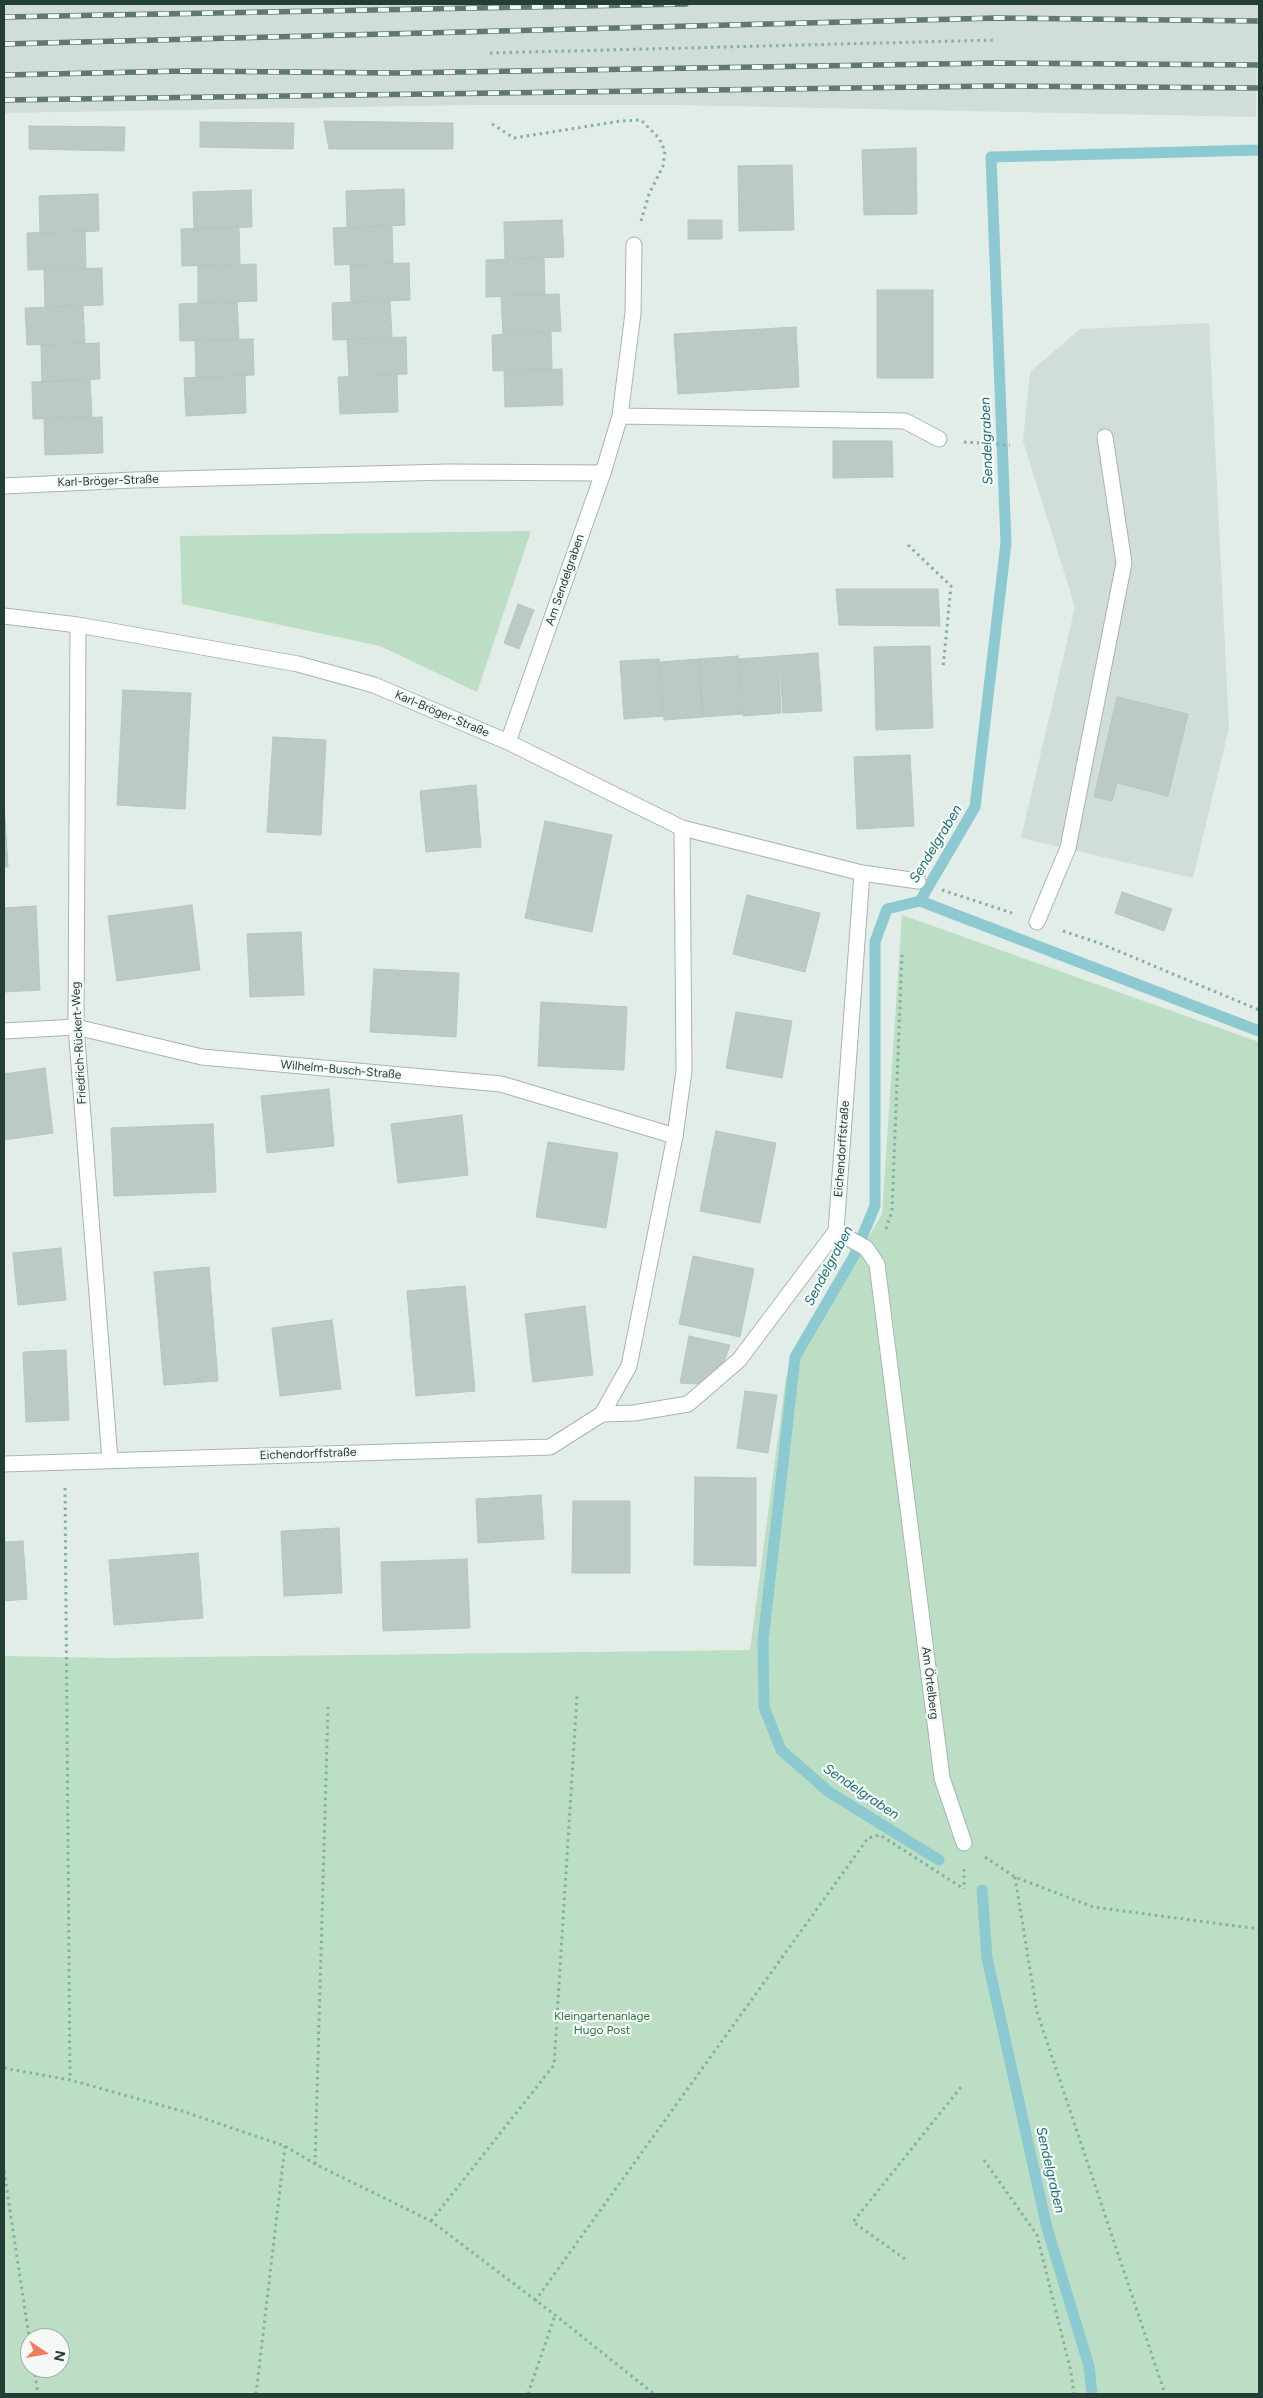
<!DOCTYPE html>
<meta charset="utf-8">
<style>
body{margin:0}
#map{position:relative;width:1263px;height:2398px;overflow:hidden;background:#e3ede8;font-family:Figtree,sans-serif}
canvas{display:block}
.frame{position:absolute;inset:0;border:5px solid #233e35;pointer-events:none}
.north{position:absolute;left:20px;top:2328px;width:50px;height:50px;box-sizing:border-box;background:#f4f9f6;border:1px solid #a0aea9;border-radius:50%;rotate:102deg;font-size:14px;font-weight:700;line-height:20px;text-align:center;color:#233e35}
.north::after{content:'';display:block;margin:auto;width:18px;height:22px;background:#f07b5d;clip-path:polygon(50% 0,100% 100%,50% 72%,0 100%)}
</style>
<div id="map">
<canvas width="1263" height="2398"></canvas>
<div class="frame"></div>
<div class="north">N</div>
</div>
<script>
const ctx = document.querySelector('canvas').getContext('2d');
ctx.lineJoin = 'round';
function fill(path, color) {
  ctx.fillStyle = color;
  ctx.fill(path, 'evenodd');
}
function poly(rows) {
  const path = new Path2D();
  for (const r of rows) {
    path.moveTo(r[0], r[1]);
    for (let i = 2; i < r.length; i += 2) path.lineTo(r[i], r[i + 1]);
  }
  return path;
}
function trace(path, color, width, dash) {
  ctx.strokeStyle = color;
  ctx.lineWidth = width;
  ctx.lineCap = dash ? 'butt' : 'round';
  ctx.setLineDash(dash || []);
  ctx.stroke(path);
}
function write(font, color, halo, rows, align = 'center') {
  ctx.font = font + ' Figtree,sans-serif';
  ctx.lineWidth = 4.5;
  ctx.setLineDash([]);
  ctx.textBaseline = 'middle';
  ctx.strokeStyle = halo;
  ctx.fillStyle = color;
  for (const [text, x, y, turn = 0] of rows) {
    ctx.save();
    ctx.translate(x, y);
    ctx.rotate((+turn || 0) * Math.PI / 180);
    ctx.textAlign = isNaN(turn) ? turn : align;
    if (halo) ctx.strokeText(text, 0, 0);
    ctx.fillText(text, 0, 0);
    ctx.restore();
  }
}
const built = poly([
 [4,4,1258,4,1256,117,678,105,470,105,4,113],
 [1209,323,1229,728,1193,878,1021,838,1075,607,1023,441,1030,372,1080,329]
]);
const green = poly([
 [531,531,477,692,380,646,182,604,180,536],
 [902,915,1259,1042,1259,2394,4,2394,4,1656,110,1658,750,1650,786,1377,882,1214],
 [30,2338,60,2338,60,2368,30,2368]
]);
const stream = poly([
 [920,901,1259,1031],
 [939,1860,829,1792,781,1750,764,1707,763,1641,795,1357,854,1256,875,1206,875,942,887,909,920,901,975,807,1006,543,991,157,1259,150],
 [982,1890,987,1958,1047,2228,1089,2366,1092,2394]
]);
const building = poly([
 [324,121,453,123,453,149,329,149,324,121],
 [200,122,294,123,293,149,200,147,200,122],
 [29,126,125,127,124,151,29,149,29,126],
 [916,148,917,214,864,215,862,150,916,148],
 [792,165,794,230,739,231,738,166,792,165],
 [404,189,405,225,347,228,346,191,404,189],
 [251,190,252,227,194,229,193,192,251,190],
 [98,194,99,231,40,233,39,196,98,194],
 [562,220,564,257,505,259,504,222,562,220],
 [688,220,722,220,722,239,688,239,688,220],
 [392,226,393,263,335,265,333,228,392,226],
 [239,227,240,264,182,266,181,229,239,227],
 [85,231,86,268,28,270,27,233,85,231],
 [544,258,545,295,486,297,486,260,544,258],
 [409,263,410,300,351,302,350,265,409,263],
 [256,264,257,301,198,303,198,266,256,264],
 [102,268,103,305,45,307,44,270,102,268],
 [877,290,933,290,933,378,877,378,877,290],
 [559,294,561,331,503,334,501,296,559,294],
 [390,300,392,338,333,340,332,303,390,300],
 [237,301,239,339,180,341,179,304,237,301],
 [83,306,85,343,27,345,25,308,83,306],
 [796,327,799,387,678,394,674,334,796,327],
 [551,332,552,369,493,371,492,335,551,332],
 [406,337,407,374,349,376,347,339,406,337],
 [253,339,254,375,196,377,195,340,253,339],
 [99,343,100,379,42,382,41,345,99,343],
 [562,369,563,405,505,407,504,371,562,369],
 [245,375,246,413,186,416,184,378,245,375],
 [397,375,398,412,340,414,338,377,397,375],
 [90,380,92,417,33,419,32,382,90,380],
 [102,417,103,453,45,455,44,419,102,417],
 [833,441,892,441,893,477,833,478,833,441],
 [836,589,938,589,940,626,839,625,836,589],
 [518,604,534,610,519,649,504,643,518,604],
 [930,646,933,728,876,730,874,647,930,646],
 [818,653,822,711,783,713,779,656,818,653],
 [738,656,742,714,703,717,699,659,738,656],
 [778,656,781,713,743,716,739,659,778,656],
 [659,659,663,716,624,719,620,661,659,659],
 [699,659,703,717,664,720,660,662,699,659],
 [123,690,191,693,185,809,117,805,123,690],
 [1117,697,1188,714,1168,796,1117,783,1112,801,1094,797,1117,697],
 [273,737,326,740,321,835,267,832,273,737],
 [910,755,914,826,857,829,854,757,910,755],
 [476,785,481,847,426,852,420,791,476,785],
 [4,803,8,867,4,867,4,803],
 [545,821,612,835,592,932,525,918,545,821],
 [1122,892,1172,909,1164,931,1115,913,1122,892],
 [747,895,820,913,805,972,733,954,747,895],
 [192,905,200,970,117,981,108,916,192,905],
 [36,906,40,990,4,992,4,908,36,906],
 [301,932,304,995,250,997,247,934,301,932],
 [374,969,459,973,456,1037,370,1032,374,969],
 [541,1002,627,1007,624,1070,538,1066,541,1002],
 [736,1012,792,1021,782,1078,726,1068,736,1012],
 [45,1068,53,1133,4,1140,4,1074,45,1068],
 [329,1089,334,1146,267,1153,261,1096,329,1089],
 [462,1115,468,1175,398,1183,391,1124,462,1115],
 [213,1124,216,1192,114,1196,111,1128,213,1124],
 [716,1131,776,1143,760,1223,700,1211,716,1131],
 [548,1142,618,1153,606,1228,536,1217,548,1142],
 [61,1248,66,1300,18,1305,13,1253,61,1248],
 [693,1256,754,1269,740,1337,679,1324,693,1256],
 [209,1267,218,1381,164,1385,154,1272,209,1267],
 [465,1286,475,1391,416,1396,407,1291,465,1286],
 [585,1306,593,1375,533,1382,525,1314,585,1306],
 [332,1320,341,1389,280,1396,272,1328,332,1320],
 [689,1336,730,1345,722,1368,699,1384,680,1383,689,1336],
 [66,1350,69,1420,26,1422,23,1352,66,1350],
 [745,1391,777,1395,768,1453,737,1448,745,1391],
 [695,1477,756,1478,756,1566,694,1565,695,1477],
 [541,1495,544,1539,478,1543,476,1499,541,1495],
 [573,1501,630,1501,630,1573,572,1573,573,1501],
 [339,1528,342,1593,284,1596,281,1531,339,1528],
 [23,1541,27,1599,4,1601,4,1542,23,1541],
 [198,1553,203,1618,114,1625,109,1560,198,1553],
 [467,1559,470,1628,383,1631,381,1562,467,1559]
]);
const path = poly([
 [490,53,996,40],
 [492,124,514,138,621,121,641,120,659,138,665,151,663,166,649,194,641,221],
 [964,442,1010,445],
 [908,545,951,586,943,668],
 [942,890,1012,913],
 [1063,931,1099,943,1259,1010],
 [886,1229,892,1211,902,953],
 [65,1488,70,2080],
 [985,1857,1015,1877,1093,1907,1259,1929],
 [964,1869,964,1889],
 [1015,1877,1037,2012,1165,2394],
 [4,2068,70,2080,182,2111,285,2146,315,2164,431,2221,555,2315,654,2394],
 [984,2160,1037,2235,1071,2372,1074,2394],
 [315,2164,328,1707],
 [4,2171,30,2343],
 [431,2221,554,2065,577,1696],
 [905,2259,853,2222,961,2087],
 [535,2301,868,1838,880,1835,964,1889],
 [34,2368,38,2394],
 [256,2394,285,2146],
 [528,2394,555,2315]
]);
const lane = poly([
 [4,486,134,480,448,472,603,473],
 [1037,922,1068,848,1124,563,1105,437],
 [4,1031,76,1027,202,1057,501,1084,675,1136],
 [602,1414,634,1413,688,1404,739,1360,836,1231,866,1248,877,1264,942,1778,964,1843]
]);
const street = poly([
 [620,416,905,421,939,439],
 [4,616,78,625,298,664,374,685,508,742,682,828,862,873,918,881],
 [78,625,76,1027,110,1460],
 [508,742,603,473,620,416,633,313,634,245],
 [836,1231,862,873],
 [4,1464,550,1447,602,1414,629,1366,675,1136,684,1071,682,828]
]);
const rail = poly([
 [4,17,686,4],
 [4,44,996,18,1259,21],
 [4,75,185,71,398,73,995,63,1259,65],
 [4,100,994,86,1259,88]
]);
const streetNames = [
 ["Karl-Bröger-Straße",108,481,-2],
 ["Am Sendelgraben",565,580,-71],
 ["Karl-Bröger-Straße",442,714,23],
 ["Friedrich-Rückert-Weg",79,1043,-93],
 ["Wilhelm-Busch-Straße",341,1070,5],
 ["Eichendorffstraße",842,1149,-86],
 ["Eichendorffstraße",308,1454,-2],
 ["Am Örtelberg",930,1683,83]
];
const parkNames = [
 ["Kleingartenanlage",602,2016],
 ["Hugo Post",602,2030]
];
const waterNames = [
 ["Sendelgraben",987,441,-92],
 ["Sendelgraben",936,844,-59],
 ["Sendelgraben",829,1266,-62],
 ["Sendelgraben",861,1792,34],
 ["Sendelgraben",1050,2170,77]
];
fill(built, '#d1ddd7');
fill(green, '#bcdec4');
trace(stream, '#8cc9d1', 11);
fill(building, '#bbcac4');
trace(building, '#b5c6bf', 1);
trace(lane, '#a6b5af', 17);
trace(street, '#a6b5af', 17);
trace(path, '#84b0a0', 3, [2.5, 4]);
trace(lane, '#fff', 15);
trace(street, '#fff', 15);
trace(rail, '#5d7971', 5.5);
trace(rail, '#f4f9f6', 4, [11]);
write('12px', '#233e35', '#f4f9f6', streetNames);
write('12px', '#2d7546', '#f4f9f6', parkNames);
write('italic 14px', '#1d6e7a', '#f4f9f6', waterNames);
</script>
